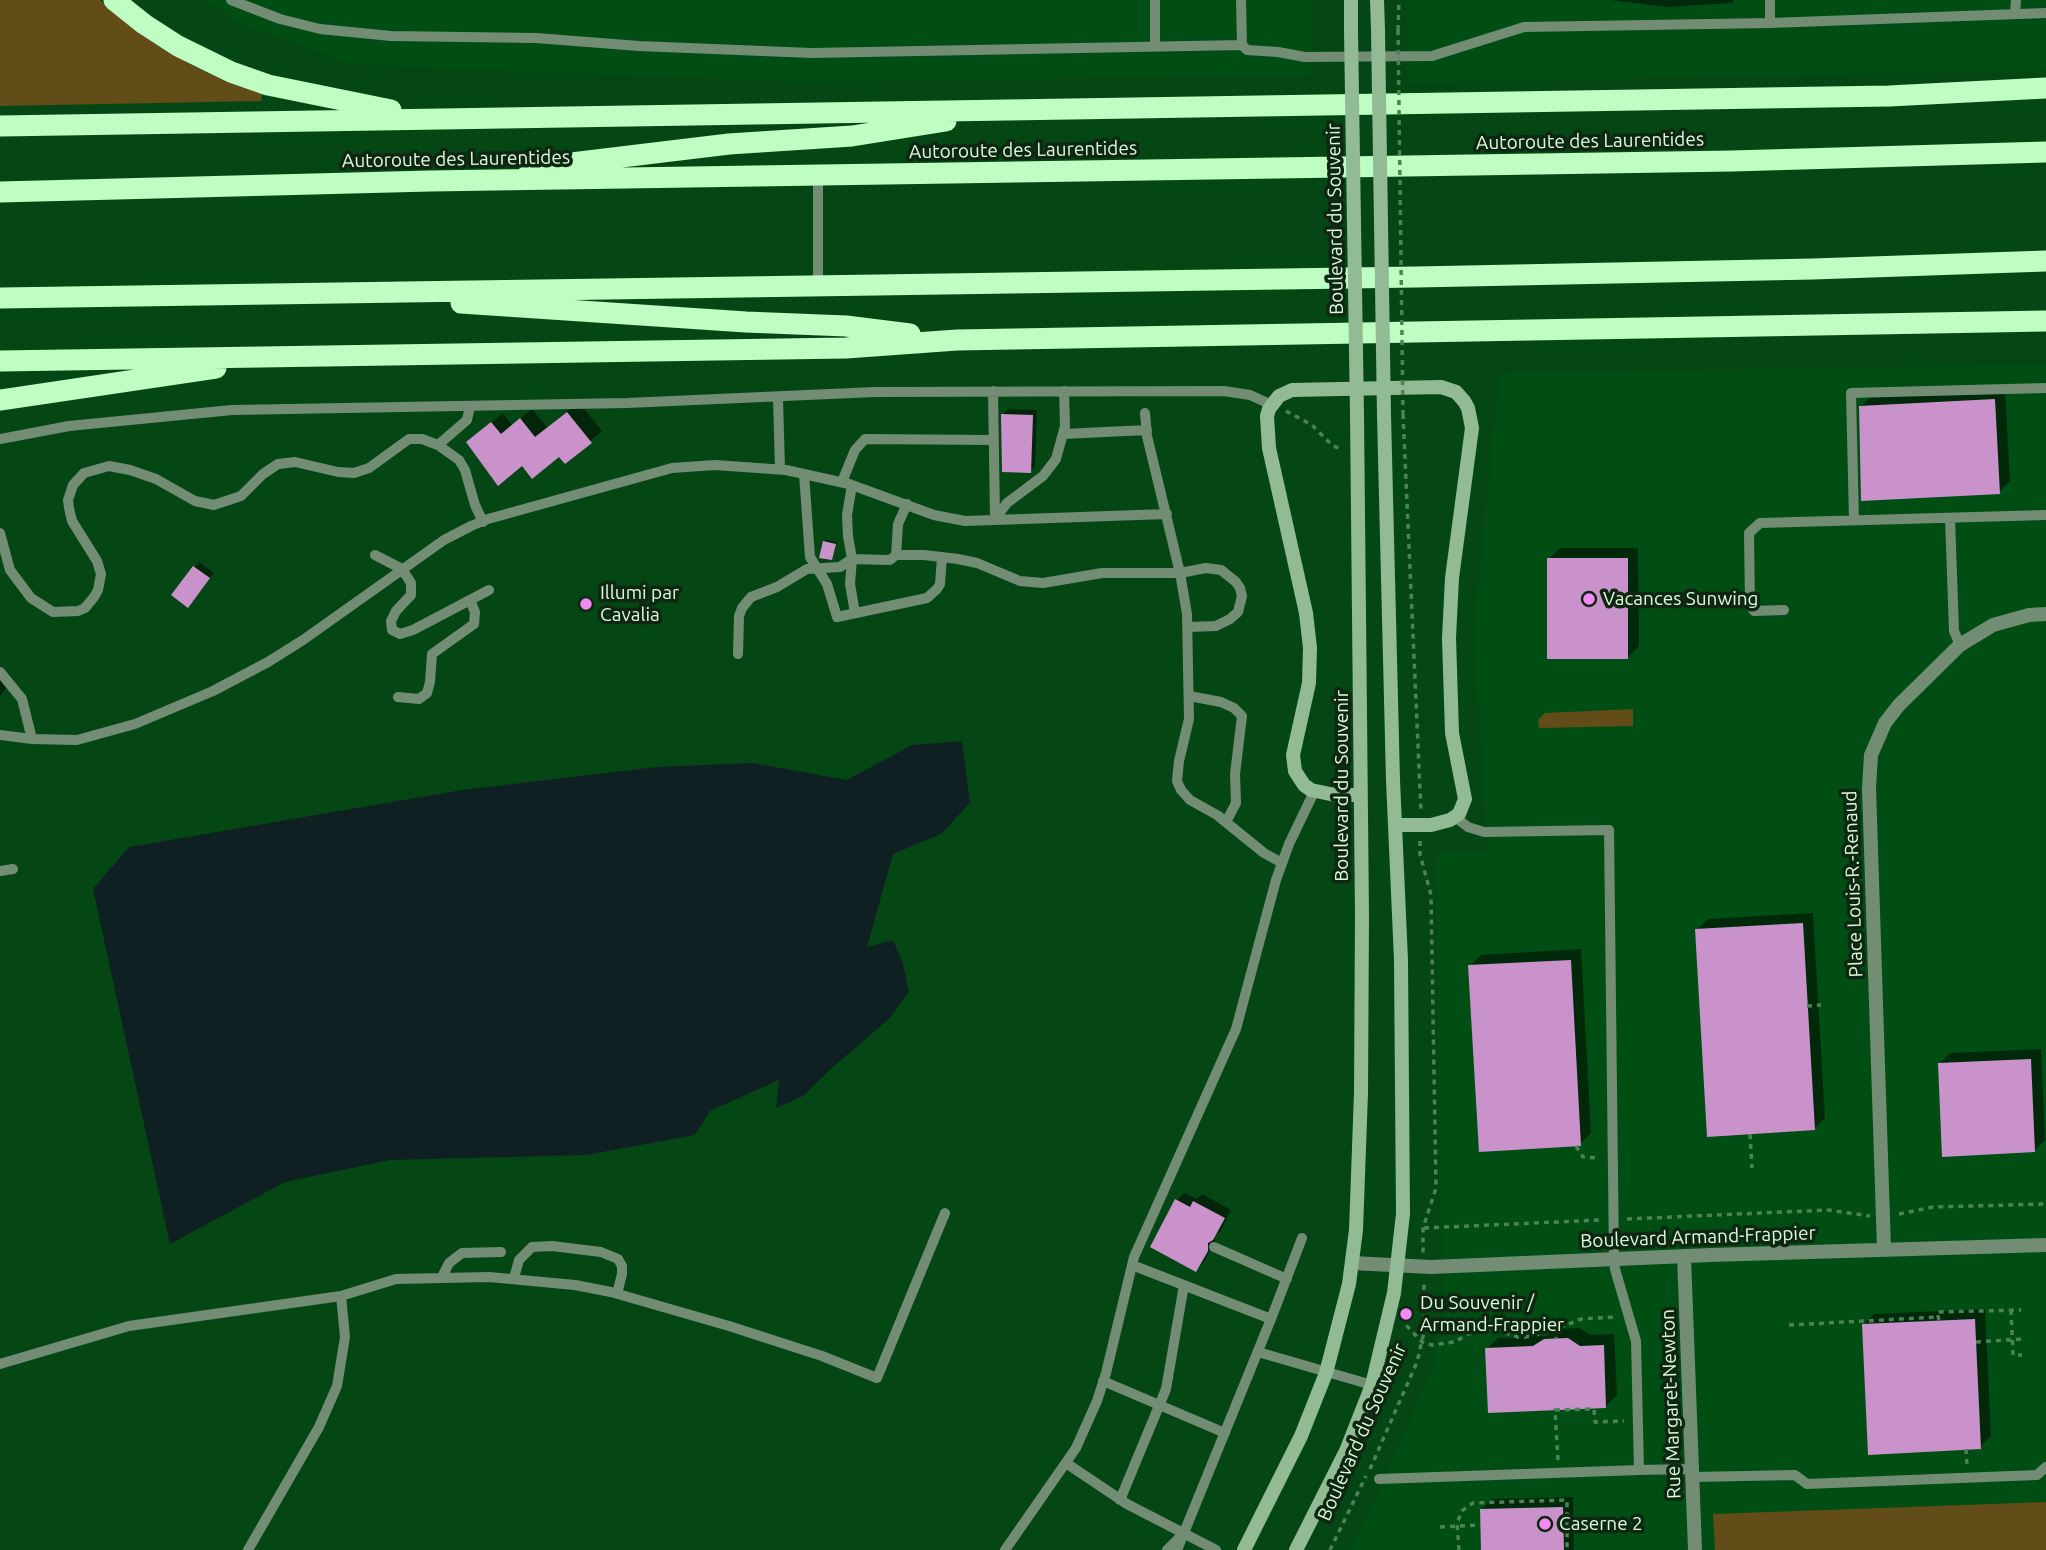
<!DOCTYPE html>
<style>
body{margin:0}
canvas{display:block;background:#054714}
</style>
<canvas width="2046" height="1550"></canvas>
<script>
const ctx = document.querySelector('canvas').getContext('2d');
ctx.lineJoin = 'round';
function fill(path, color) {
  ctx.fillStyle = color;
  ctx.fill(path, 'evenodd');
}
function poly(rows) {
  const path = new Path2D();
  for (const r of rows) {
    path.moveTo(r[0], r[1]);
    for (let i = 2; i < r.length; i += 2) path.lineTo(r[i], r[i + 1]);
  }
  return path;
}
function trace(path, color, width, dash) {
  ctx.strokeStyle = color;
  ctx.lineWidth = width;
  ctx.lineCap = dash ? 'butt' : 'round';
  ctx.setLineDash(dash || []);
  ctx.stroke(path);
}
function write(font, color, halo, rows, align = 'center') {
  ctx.font = font + ' Ubuntu,sans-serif';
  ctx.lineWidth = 7;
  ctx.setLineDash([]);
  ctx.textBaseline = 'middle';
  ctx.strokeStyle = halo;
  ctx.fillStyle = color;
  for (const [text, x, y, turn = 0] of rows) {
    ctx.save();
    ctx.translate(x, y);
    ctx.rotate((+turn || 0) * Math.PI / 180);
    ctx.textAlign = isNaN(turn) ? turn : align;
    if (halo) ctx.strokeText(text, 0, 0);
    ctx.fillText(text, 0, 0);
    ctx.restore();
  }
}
const built = poly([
 [204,0,1312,0,1312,75,801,82,352,64,245,25],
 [1407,0,2046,0,2046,70,1408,83],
 [2046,365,2046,1502,1714,1514,1715,1550,1350,1550,1373,1505,1432,1370,1444,1308,1440,1189,1436,852,1488,851,1473,635,1499,373]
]);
const green = poly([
 [0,0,100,0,145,37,186,62,225,81,262,94,261,101,0,106],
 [1633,709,1633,726,1539,728,1538,720,1545,713],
 [2046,1502,2046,1550,1715,1550,1713,1514]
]);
const water = poly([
 [962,741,970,803,941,834,893,854,867,947,893,940,903,964,909,992,891,1017,834,1066,803,1096,776,1108,779,1080,710,1111,695,1135,586,1155,390,1160,285,1182,170,1244,93,889,129,847,462,790,656,767,753,763,847,780,912,745]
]);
const shadow = poly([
 [1610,0,1734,0,1732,3,1667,7],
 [2005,389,2010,481,1999,492,1861,407,1871,396],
 [579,402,602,431,565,462,560,454,522,464,468,442,503,413,512,425,532,409,547,427],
 [1008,409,1037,410,1035,466,1030,471,1003,414],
 [826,540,837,542,832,558,824,542],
 [1560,548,1638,548,1639,646,1628,657,1549,559],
 [199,562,214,573,192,601,173,595],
 [0,676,9,684,0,696],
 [1813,913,1825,1118,1814,1129,1697,930,1708,919],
 [1581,949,1591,1133,1580,1144,1470,966,1481,955],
 [2041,1049,2045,1140,2034,1151,1939,1064,1950,1053],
 [1184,1193,1197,1199,1202,1194,1231,1210,1221,1230,1215,1236,1215,1241,1204,1262,1196,1270,1177,1200],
 [1985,1309,1991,1436,1980,1447,1863,1325,1874,1314],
 [1579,1328,1591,1335,1614,1334,1617,1395,1606,1406,1487,1349,1498,1338,1546,1336,1556,1329],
 [1573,1497,1574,1550,1482,1550,1481,1510,1492,1499]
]);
const building = poly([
 [1995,399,2000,494,1861,501,1859,406],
 [567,412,592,443,565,464,559,457,532,479,522,466,498,486,466,442,491,422,501,434,520,418,535,437],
 [1001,414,1033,415,1031,473,1002,472],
 [823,541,836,544,832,560,819,558],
 [1547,558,1628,558,1628,659,1547,659],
 [193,566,210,578,188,608,171,595],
 [1803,923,1815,1130,1707,1137,1695,929],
 [1571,960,1581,1146,1479,1152,1468,965],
 [2031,1059,2035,1152,1942,1157,1938,1063],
 [1175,1199,1190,1207,1193,1201,1225,1218,1213,1240,1208,1243,1208,1251,1196,1272,1150,1247],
 [1975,1319,1981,1449,1868,1455,1862,1324],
 [1568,1338,1580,1346,1604,1345,1606,1408,1488,1413,1485,1348,1533,1346,1544,1339],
 [1563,1507,1564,1550,1481,1550,1480,1509]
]);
const path = poly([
 [1398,30,1399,0],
 [1286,411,1312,425,1333,446,1339,448],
 [1403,414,1421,812],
 [1420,841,1420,854,1431,895,1436,1188,1423,1228,1423,1253],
 [1807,1006,1821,1005],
 [1750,1134,1752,1168],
 [1576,1146,1583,1157,1599,1158],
 [1899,1214,1933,1207,2046,1204],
 [1627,1219,1828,1210,1870,1216],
 [1424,1228,1601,1220],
 [2011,1310,2013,1355,2022,1355],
 [1406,1316,1405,1324,1422,1342,1432,1345,1454,1342,1478,1329,1493,1329,1518,1337,1525,1337,1549,1332,1549,1328,1562,1327,1581,1319,1615,1317],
 [1939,1320,1937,1312,2021,1310],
 [1789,1325,1938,1317],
 [1555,1327,1556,1339],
 [1976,1342,2022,1339],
 [1966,1449,1967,1465],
 [1558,1460,1555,1410,1594,1409,1595,1422,1624,1421],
 [1370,1469,1417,1362,1424,1332,1424,1281],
 [1440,1527,1480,1525],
 [1567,1530,1579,1529,1585,1515],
 [1330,1550,1366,1476],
 [1459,1550,1457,1523,1462,1511,1468,1506,1473,1503,1567,1500,1567,1550]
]);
const lane = poly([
 [231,0,280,19,320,29,391,36,536,38,639,46,812,53,1242,45,1247,50,1278,52,1305,57,1432,56,1524,27,1770,23,2046,13],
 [1155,0,1155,47],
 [1241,0,1242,45],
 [1770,0,1770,23],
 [2015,13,2016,0],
 [818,286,818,177],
 [993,391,995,519],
 [778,398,780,469],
 [1145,413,1147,436,1180,573,1187,614,1189,719,1179,761,1177,781,1181,790,1190,800,1217,815,1264,853,1282,863],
 [1063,434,1147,430],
 [0,439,69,426,232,410,627,403,875,392,1224,391,1250,395,1272,405],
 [438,445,467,420,470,406],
 [804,474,810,557,827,584,837,617,927,598,937,589,940,584,942,557],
 [842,482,855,450,865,439,993,440],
 [852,485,847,515,848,536,852,559,850,584,855,613],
 [907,504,898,524,896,555,924,555,958,559,977,563,1020,581,1043,583,1102,573,1180,573,1206,568,1221,570,1236,582,1240,588,1242,596,1238,612,1230,619,1216,626,1188,627],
 [1950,518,1954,631,1960,645],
 [995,519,1007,503,1043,476,1056,459,1065,426,1064,391],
 [1854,520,1851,393,2046,388],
 [0,533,10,570,31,598,53,612,78,611,85,608,94,597,98,590,101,574,97,561,72,521,69,508,68,500,73,485,84,473,109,466,130,470,156,479,195,501,214,505,241,496,263,474,278,464,295,462,338,472,354,473,369,468,409,439,422,439,438,445,459,460,465,470,475,505,483,522],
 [375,555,402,569,411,583,411,595,396,611,391,621,392,630,400,634,413,630,489,590],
 [1784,610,1754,611,1750,606,1749,533,1760,523,2046,515],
 [738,654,739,616,742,608,751,597,777,587,807,569,840,567,852,559,890,560,896,555],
 [0,672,22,699,32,739],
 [1189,696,1221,702,1234,708,1242,716,1235,774,1236,803,1226,822],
 [398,697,419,699,427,693,430,682,432,654,474,624,475,612,470,600],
 [0,735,32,739,77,740,135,724,213,691,268,662,303,640,444,540,471,526,488,519,672,468,715,465,786,470,849,484,934,515,965,521,1167,514],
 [0,871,13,869],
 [1214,1247,1287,1279],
 [1132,1265,1271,1319,1177,1550],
 [442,1277,449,1263,462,1253,501,1252],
 [514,1278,519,1260,532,1247,552,1246,601,1252,618,1259,622,1266,622,1274,617,1294],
 [1271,1319,1302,1238],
 [1258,1352,1372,1385],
 [0,1364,129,1326,341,1296,396,1279,489,1277,575,1285,611,1292,729,1326,822,1356,877,1378,945,1213],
 [1103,1381,1225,1433],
 [1066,1463,1127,1504,1216,1550],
 [1636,1470,1693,1469],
 [1693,1477,1795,1475,1807,1484,2037,1475,2046,1467],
 [1379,1479,1639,1470,1636,1341,1615,1269,1614,1259,1609,830,1484,832,1468,827,1455,817],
 [1120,1500,1166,1389,1184,1285],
 [248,1550,319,1427,337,1386,345,1337,341,1296],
 [1005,1550,1076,1448,1097,1401,1106,1373,1134,1257,1236,1029,1276,880,1289,844,1314,792],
 [1167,1550,1181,1536]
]);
const street = poly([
 [1884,1249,1869,788,1871,755,1885,723,1899,705,1960,645,1993,625,2029,615,2046,614],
 [1684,1256,1695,1550],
 [1352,1263,1431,1267,1710,1255,2046,1245]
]);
const secondary = poly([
 [1351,0,1351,31],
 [1377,0,1378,30],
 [1360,795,1335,795,1311,790,1304,785,1295,771,1293,755,1309,683,1310,648,1306,613,1269,448,1267,416,1269,409,1279,396,1292,390,1441,387,1456,392,1464,401,1468,408,1472,428,1452,578,1449,638,1452,733,1465,799,1459,814,1450,820,1431,825,1395,825],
 [1244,1550,1301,1436,1326,1373,1349,1284,1356,1230,1361,1093,1362,915,1357,415],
 [1296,1550,1346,1451,1372,1385,1394,1293,1403,1214,1401,960,1393,780,1384,415]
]);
const highway = poly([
 [114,0,144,24,178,46,231,72,268,85,391,110],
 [0,126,1889,96,2046,88],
 [530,168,729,144,852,136,946,121],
 [0,192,430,181,1732,161,2046,152],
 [0,298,1416,277,1813,269,2046,261],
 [461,303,746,322,846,326,910,334],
 [0,361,846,348,957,340,2046,321],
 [0,400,216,368]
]);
const pathBridge = poly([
 [1398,30,1403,414]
]);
const secondaryBridge = poly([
 [1378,30,1384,415],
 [1351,31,1357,415]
]);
const markers = [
 [1589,599,7,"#f18af4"],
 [586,604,7,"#f18af4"],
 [1406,1314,7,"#f18af4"],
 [1545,1524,7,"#f18af4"]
];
const streetNames = [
 ["Autoroute des Laurentides",1590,141,-1],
 ["Autoroute des Laurentides",1023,150,-1],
 ["Autoroute des Laurentides",456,159,-1],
 ["Boulevard du Souvenir",1335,219,-91],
 ["Boulevard du Souvenir",1342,786,-90],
 ["Place Louis-R.-Renaud",1853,884,-92],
 ["Boulevard Armand-Frappier",1698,1237,-2],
 ["Rue Margaret-Newton",1671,1404,-92],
 ["Boulevard du Souvenir",1362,1432,-66]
];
const poiNames = [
 ["Illumi par",600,593],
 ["Cavalia",600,615],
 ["Vacances Sunwing",1603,599],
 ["Du Souvenir /",1420,1303],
 ["Armand-Frappier",1420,1325],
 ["Caserne 2",1559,1524]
];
fill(built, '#004e14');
fill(green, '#624c17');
fill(water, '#0f2022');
fill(shadow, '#0007');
fill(building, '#ca92cb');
trace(path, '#4c8256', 3.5, [5, 5]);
trace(lane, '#738c74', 10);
trace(street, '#738c74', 14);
trace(secondary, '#92ba94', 14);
trace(highway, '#bffec3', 21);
trace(pathBridge, '#4c8256', 3.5, [5, 5]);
trace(secondaryBridge, '#92ba94', 14);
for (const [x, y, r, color] of markers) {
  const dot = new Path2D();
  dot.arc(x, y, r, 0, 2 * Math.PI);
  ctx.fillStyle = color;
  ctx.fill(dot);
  trace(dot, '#0f2711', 2.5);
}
write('19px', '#dcfbdd', '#0f2711', streetNames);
write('19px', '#dcfbdd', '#0f2711', poiNames, 'left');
</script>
